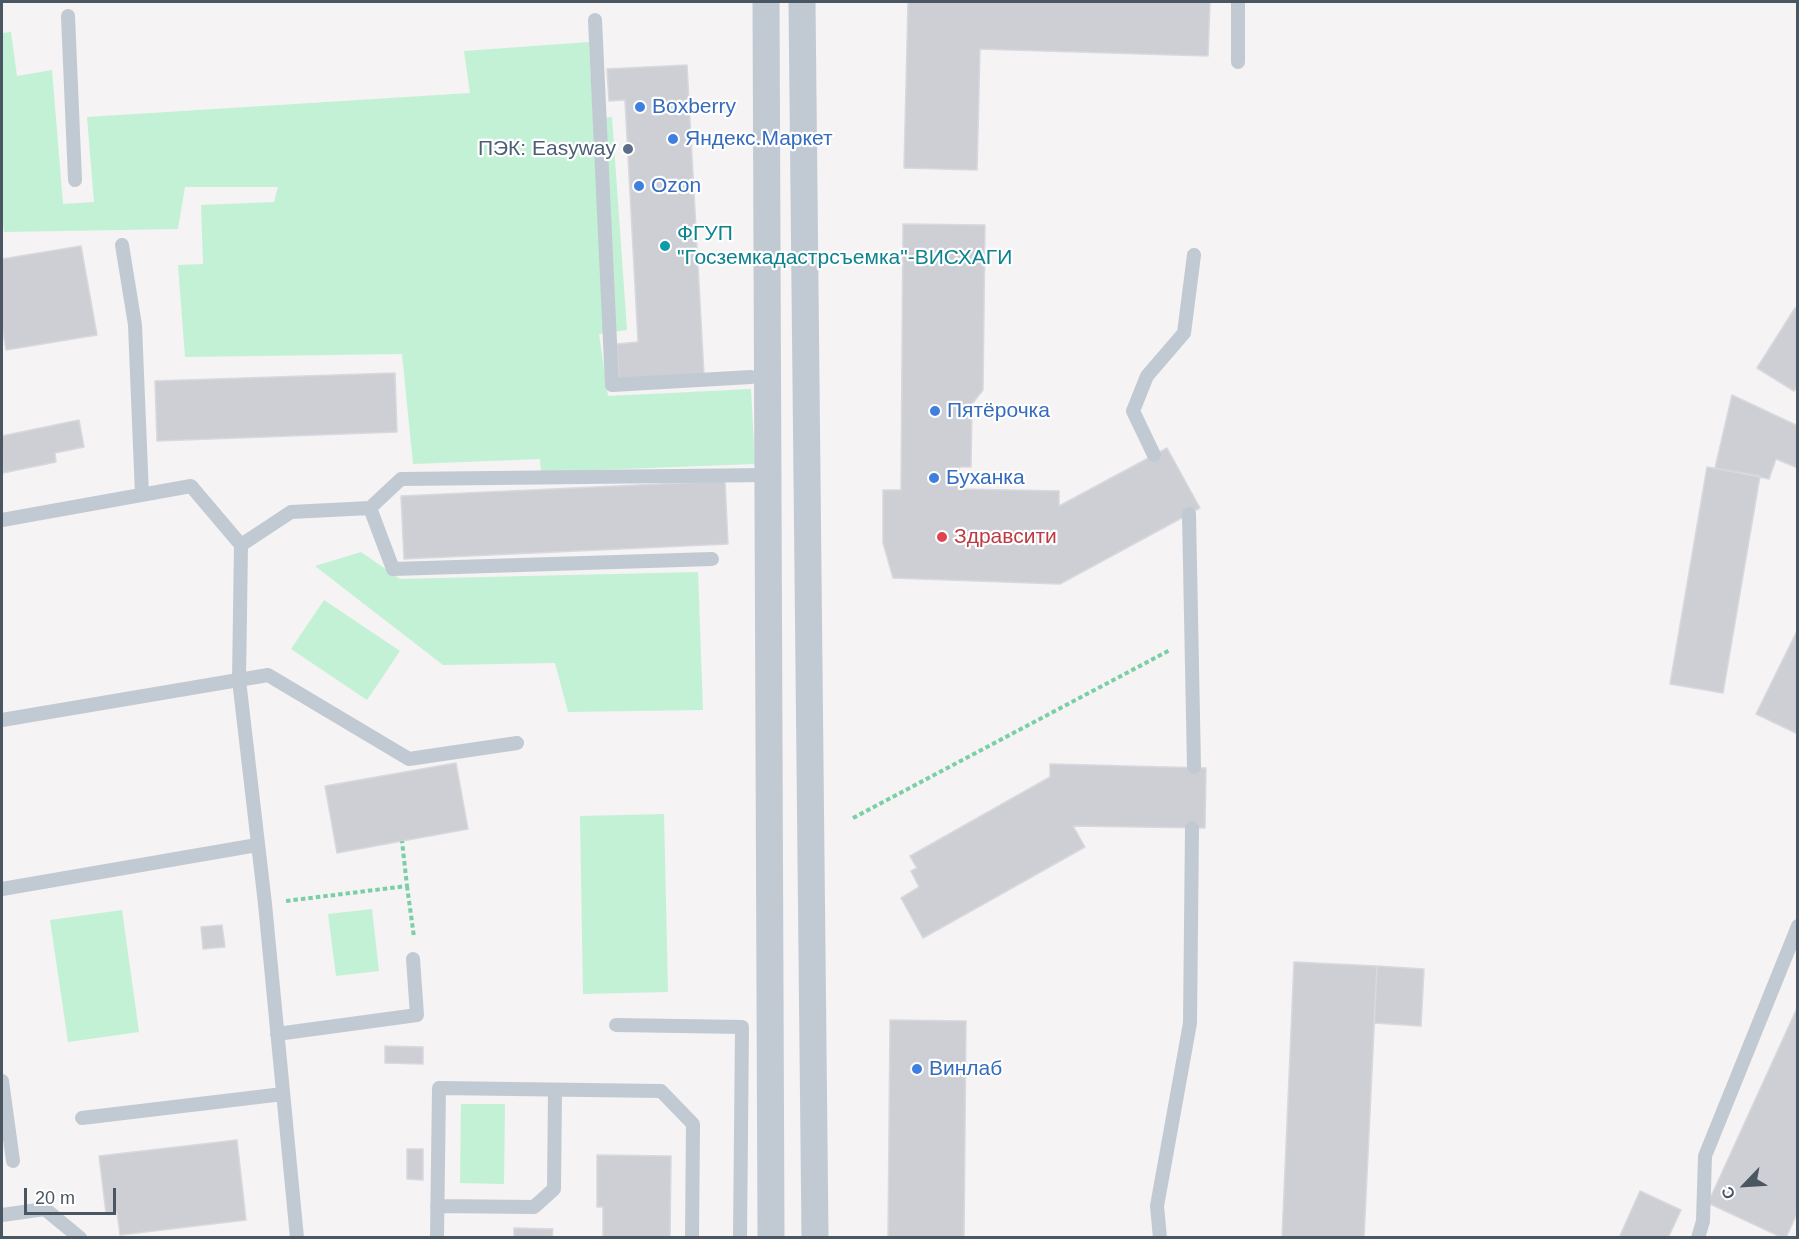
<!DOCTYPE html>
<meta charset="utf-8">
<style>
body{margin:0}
#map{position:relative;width:1799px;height:1239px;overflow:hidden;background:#f5f3f3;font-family:Helvetica,sans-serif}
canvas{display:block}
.frame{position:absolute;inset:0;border:3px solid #4a5661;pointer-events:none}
.north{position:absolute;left:1715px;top:1155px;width:60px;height:60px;-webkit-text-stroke:4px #fff;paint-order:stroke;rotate:245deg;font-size:16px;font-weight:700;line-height:24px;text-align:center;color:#4a5661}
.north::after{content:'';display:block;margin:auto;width:21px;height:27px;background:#4a5661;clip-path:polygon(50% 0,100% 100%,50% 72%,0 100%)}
.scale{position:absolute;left:24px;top:1188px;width:92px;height:27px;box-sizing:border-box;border:3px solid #4a5661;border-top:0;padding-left:8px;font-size:18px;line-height:21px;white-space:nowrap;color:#4a5661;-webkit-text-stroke:4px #fff;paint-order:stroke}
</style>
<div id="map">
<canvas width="1799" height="1239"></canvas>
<div class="frame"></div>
<div class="north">С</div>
<div class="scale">20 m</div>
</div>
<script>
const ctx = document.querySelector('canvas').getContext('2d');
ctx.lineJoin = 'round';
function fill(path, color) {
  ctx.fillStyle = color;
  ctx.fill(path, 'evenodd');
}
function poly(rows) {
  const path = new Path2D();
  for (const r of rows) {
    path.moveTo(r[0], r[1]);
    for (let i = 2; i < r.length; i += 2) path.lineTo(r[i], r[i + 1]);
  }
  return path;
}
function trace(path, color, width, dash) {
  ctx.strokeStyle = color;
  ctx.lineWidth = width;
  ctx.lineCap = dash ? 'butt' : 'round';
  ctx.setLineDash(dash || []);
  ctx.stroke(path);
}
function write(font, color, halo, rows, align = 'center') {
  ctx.font = font + ' Helvetica,sans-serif';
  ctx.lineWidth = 4.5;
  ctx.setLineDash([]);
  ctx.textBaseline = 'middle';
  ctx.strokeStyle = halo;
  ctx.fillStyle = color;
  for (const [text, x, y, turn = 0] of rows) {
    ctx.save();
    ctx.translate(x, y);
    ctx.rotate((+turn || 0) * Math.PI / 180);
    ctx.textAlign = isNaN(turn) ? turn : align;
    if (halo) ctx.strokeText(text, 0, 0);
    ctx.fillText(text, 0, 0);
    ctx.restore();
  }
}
const green = poly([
 [11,32,17,76,52,70,63,204,94,202,87,117,470,93,464,51,589,42,593,119,612,117,627,330,599,334,608,396,751,389,755,464,541,472,540,459,413,464,402,354,185,357,178,265,203,264,201,205,274,202,278,187,185,187,178,229,4,232,2,216,2,33],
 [361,552,400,579,698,572,703,710,568,712,555,663,443,665,315,566],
 [324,600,400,651,367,700,291,649],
 [664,814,668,992,583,994,580,816],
 [372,909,379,971,336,976,328,914],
 [122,910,139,1032,68,1042,50,920],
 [461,1104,505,1104,504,1184,460,1183]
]);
const building = poly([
 [908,2,1210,2,1208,56,980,49,977,170,904,168,908,2],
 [687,65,704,375,619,379,617,344,638,342,625,100,609,101,607,69,687,65],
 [903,224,985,225,983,390,972,404,971,467,959,467,959,489,1059,491,1059,506,1167,448,1200,508,1060,584,893,578,883,543,883,490,901,490,903,224],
 [81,246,97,335,6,350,2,325,2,259,81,246],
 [1795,308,1798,309,1798,386,1794,391,1757,368,1795,308],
 [395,373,397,432,157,441,155,381,395,373],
 [1732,395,1798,426,1798,468,1776,459,1769,479,1715,468,1732,395],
 [79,420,84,447,55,453,56,462,3,473,2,436,79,420],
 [1707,467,1760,476,1723,693,1670,684,1707,467],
 [725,481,728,544,404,559,401,496,725,481],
 [1798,629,1798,734,1756,714,1798,629],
 [456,763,468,829,337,853,325,786,456,763],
 [1050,764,1206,768,1205,828,1073,826,1085,847,923,938,901,898,919,887,911,871,917,868,910,856,1050,777,1050,764],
 [222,925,225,947,203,949,201,927,222,925],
 [1294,962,1377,966,1364,1238,1282,1238,1294,962],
 [1377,966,1424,969,1421,1026,1374,1023,1377,966],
 [1798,1006,1798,1211,1786,1238,1783,1238,1708,1203,1798,1006],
 [890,1020,966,1021,964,1238,888,1238,890,1020],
 [385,1046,423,1047,423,1064,385,1063,385,1046],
 [237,1140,246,1220,120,1235,117,1212,106,1213,99,1156,237,1140],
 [407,1149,423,1149,423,1180,407,1179,407,1149],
 [597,1155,671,1156,670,1238,603,1238,603,1207,597,1207,597,1155],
 [1640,1191,1681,1210,1668,1238,1619,1238,1640,1191],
 [514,1228,553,1229,552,1238,514,1238,514,1228]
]);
const path = poly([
 [853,818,1170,650],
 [407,886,414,937],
 [286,901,407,886,402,841]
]);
const lane = poly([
 [68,16,75,180],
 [595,20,612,385,751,377],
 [1238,62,1238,2],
 [122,245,135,325,142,495],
 [1154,455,1133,411,1147,376,1184,333,1194,255],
 [370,508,393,569,712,559],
 [1189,514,1194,767],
 [2,520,191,486,241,545,239,680,265,904,297,1238],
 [241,545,291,512,370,508,401,479,768,475],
 [2,720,268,675,409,759,517,743],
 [2,889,257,845],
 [616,1025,742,1027,740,1238],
 [277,1034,417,1015,413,959],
 [2,1081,13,1161],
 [82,1118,283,1094],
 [437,1206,534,1207,554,1189,555,1090],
 [2,1215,45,1209,80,1238],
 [437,1238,439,1088,661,1091,693,1124,692,1238],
 [1160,1238,1157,1206,1190,1023,1192,828],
 [1698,1238,1703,1221,1705,1156,1798,926]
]);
const street = poly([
 [766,2,771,1238],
 [802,2,815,1238]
]);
const markers = [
 [640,107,6,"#3f7fe0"],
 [673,139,6,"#3f7fe0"],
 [628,149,6,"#5c6f8a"],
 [639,186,6,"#3f7fe0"],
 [665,246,6,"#0f9aa8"],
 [935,411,6,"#3f7fe0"],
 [934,478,6,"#3f7fe0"],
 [942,537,6,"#e0444e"],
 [917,1069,6,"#3f7fe0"]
];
const shopNames = [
 ["Boxberry",652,107],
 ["Яндекс.Маркет",685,139],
 ["Ozon",651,186],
 ["Пятёрочка",947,411],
 ["Буханка",946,478],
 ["Винлаб",929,1069]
];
const serviceNames = [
 ["ПЭК: Easyway",616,149]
];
const cultureNames = [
 ["ФГУП",677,234],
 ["\"Госземкадастрсъемка\"-ВИСХАГИ",677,258]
];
const healthNames = [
 ["Здравсити",954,537]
];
fill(green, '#c3f1d5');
fill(building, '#cdcfd5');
trace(building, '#d7d9de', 1.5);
trace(path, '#7ad0a6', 4, [4.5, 3]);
trace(lane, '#c1cad2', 14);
trace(street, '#c1cad2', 27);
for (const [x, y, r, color] of markers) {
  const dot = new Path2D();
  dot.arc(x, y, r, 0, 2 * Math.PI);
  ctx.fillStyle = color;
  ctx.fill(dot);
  trace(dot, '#fff', 2);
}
write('21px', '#366cbe', '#fff', shopNames, 'left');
write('21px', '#4e5e75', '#fff', serviceNames, 'right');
write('21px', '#0d838f', '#fff', cultureNames, 'left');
write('21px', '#be3a42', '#fff', healthNames, 'left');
</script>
